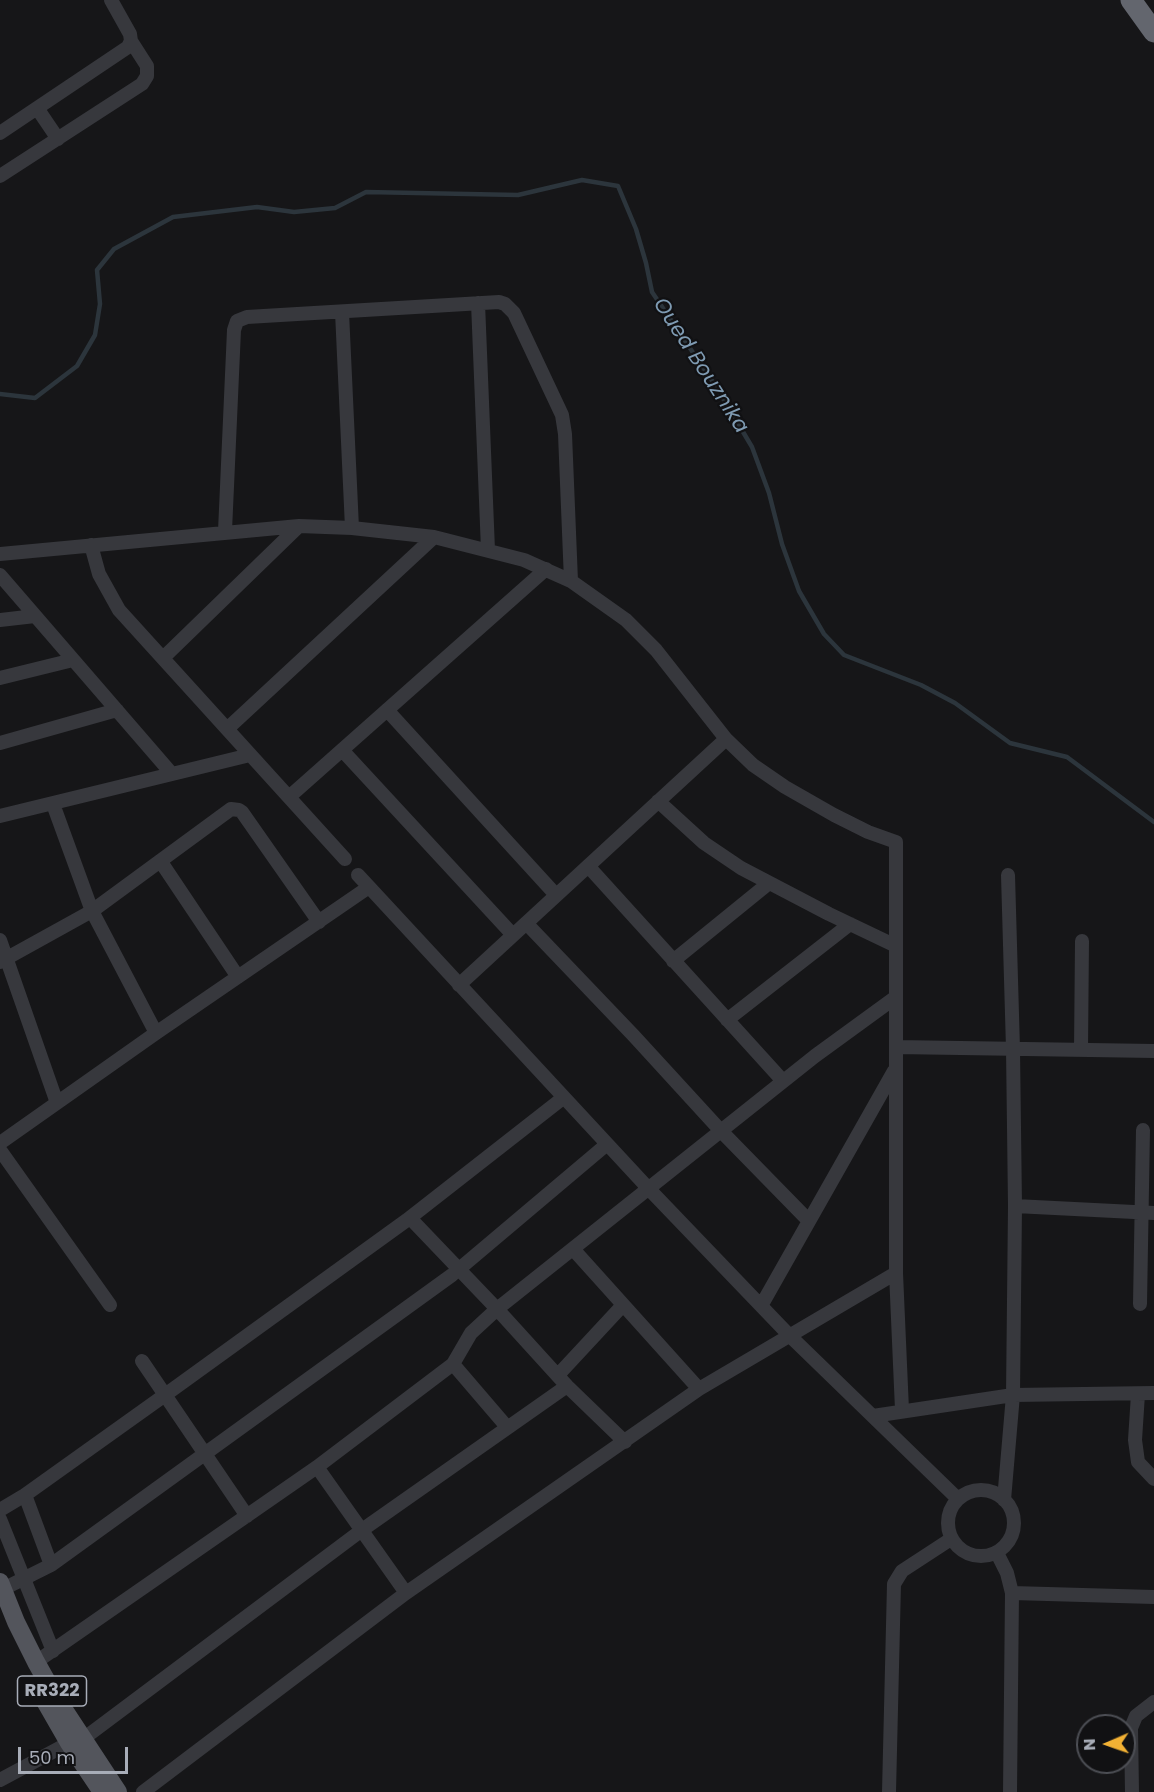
<!DOCTYPE html>
<style>
body{margin:0}
#map{position:relative;width:1154px;height:1792px;overflow:hidden;background:#161618;font-family:Poppins,sans-serif}
canvas{display:block}
.north{position:absolute;left:1076px;top:1714px;width:60px;height:60px;box-sizing:border-box;background:#111113;border:2px solid #4d4f55;border-radius:50%;rotate:268deg;font-size:16px;font-weight:700;line-height:24px;text-align:center;color:#a8adb8}
.north::after{content:'';display:block;margin:auto;width:21px;height:27px;background:#f2b134;clip-path:polygon(50% 0,100% 100%,50% 72%,0 100%)}
.scale{position:absolute;left:18px;top:1747px;width:110px;height:27px;box-sizing:border-box;border:3px solid #a8adb8;border-top:0;padding-left:8px;font-size:18px;line-height:21px;white-space:nowrap;color:#a8adb8;-webkit-text-stroke:4px #111113;paint-order:stroke}
</style>
<div id="map">
<canvas width="1154" height="1792"></canvas>
<div class="north">N</div>
<div class="scale">50 m</div>
</div>
<script>
const ctx = document.querySelector('canvas').getContext('2d');
ctx.lineJoin = 'round';
function poly(rows) {
  const path = new Path2D();
  for (const r of rows) {
    if (r.length === 3) {
      path.moveTo(r[0] + r[2], r[1]);
      path.arc(r[0], r[1], r[2], 0, 2 * Math.PI);
      continue;
    }
    path.moveTo(r[0], r[1]);
    for (let i = 2; i < r.length; i += 2) path.lineTo(r[i], r[i + 1]);
  }
  return path;
}
function trace(path, color, width, dash) {
  ctx.strokeStyle = color;
  ctx.lineWidth = width;
  ctx.lineCap = dash ? 'butt' : 'round';
  ctx.setLineDash(dash || []);
  ctx.stroke(path);
}
function write(font, color, halo, rows, align = 'center') {
  ctx.font = font + ' Poppins,sans-serif';
  ctx.lineWidth = 4.5;
  ctx.setLineDash([]);
  ctx.textBaseline = 'middle';
  ctx.strokeStyle = halo;
  ctx.fillStyle = color;
  for (const [text, x, y, turn = 0] of rows) {
    ctx.save();
    ctx.translate(x, y);
    ctx.rotate((+turn || 0) * Math.PI / 180);
    ctx.textAlign = isNaN(turn) ? turn : align;
    if (halo) ctx.strokeText(text, 0, 0);
    ctx.fillText(text, 0, 0);
    ctx.restore();
  }
}
const stream = poly([
 [0,394,35,398,77,366,95,335,100,304,97,270,114,249,173,217,257,207,294,212,335,208,366,192,518,195,582,180,618,186,636,229,646,263,652,292,717,388,752,447,769,493,782,544,799,591,824,634,844,655,921,685,955,703,1010,743,1067,757,1154,822]
]);
const minor = poly([
 [37,108,58,139],
 [0,133,128,47,131,41,130,34,111,0],
 [0,176,142,84,147,76,147,66,131,41],
 [478,303,488,550],
 [342,312,352,528],
 [225,531,234,330,237,321,247,317,499,302,505,304,514,313,562,415,565,434,571,581],
 [91,545,99,574,119,610,345,859],
 [0,554,299,526,352,528,434,537,524,560,571,581,626,620,656,650,726,739,753,765,785,787,834,815,868,832,896,842,896,1273,902,1410],
 [0,575,172,774],
 [0,620,35,616],
 [163,658,299,526],
 [0,678,73,660],
 [387,710,556,895],
 [227,729,434,537],
 [0,743,117,710],
 [342,750,513,935],
 [289,797,546,569],
 [658,801,704,843,741,868,829,914,896,946],
 [53,804,92,911,156,1033],
 [0,816,250,755],
 [161,862,238,977],
 [588,866,783,1081],
 [358,875,648,1188,789,1335,958,1499],
 [526,923,634,1036,721,1131,809,1221],
 [0,940,57,1103],
 [673,961,769,883],
 [0,962,92,911,231,809,239,810,242,812,319,922],
 [459,985,726,739],
 [727,1020,850,924],
 [896,1047,1154,1051],
 [1081,1050,1082,941],
 [0,1143,156,1033,369,887],
 [0,1150,110,1305],
 [1015,1206,1154,1213],
 [410,1218,497,1309,567,1386,625,1442],
 [573,1249,699,1389],
 [1140,1304,1143,1130],
 [761,1306,894,1071],
 [142,1361,247,1516],
 [453,1364,507,1427],
 [558,1375,623,1305],
 [1138,1394,1135,1440,1138,1462,1154,1479],
 [873,1416,1013,1395,1154,1393],
 [317,1467,406,1593],
 [981,1523,33],
 [25,1495,51,1565],
 [1004,1500,1013,1395,1015,1206,1013,1049,1008,875],
 [0,1510,25,1495,165,1395,407,1220,563,1098],
 [0,1519,53,1651],
 [997,1553,1007,1573,1012,1593],
 [3,1589,51,1565,452,1275,606,1145],
 [36,1662,317,1467,453,1364,471,1333,497,1309,815,1056,896,997],
 [83,1739,362,1530,567,1386],
 [0,1780,69,1743],
 [143,1792,406,1593,699,1389,896,1273],
 [889,1792,894,1584,902,1571,951,1539],
 [1010,1792,1012,1593,1154,1597],
 [1132,1792,1131,1728,1136,1716,1154,1702]
]);
const major = poly([
 [0,1582,16,1622,36,1662,55,1696,118,1792],
 [38,1689,69,1743,102,1792]
]);
const highway = poly([
 [1131,0,1154,32]
]);
const shields = [
 [52,1691,69]
];
const shieldNames = [
 ["RR322",52,1691]
];
const waterNames = [
 ["Oued Bouznika",700,366,57]
];
trace(stream, '#2c353c', 4.5);
trace(minor, '#37383d', 14);
trace(major, '#53555c', 18);
trace(highway, '#63666e', 21);
for (const [x, y, w] of shields) {
  const box = new Path2D();
  box.roundRect(x - w / 2, y - 15, w, 30, 4.5);
  ctx.fillStyle = '#111113';
  ctx.fill(box);
  trace(box, '#a8adb8', 1.5);
}
write('bold 18px', '#a8adb8', null, shieldNames);
write('italic 21px', '#7f9bb3', '#111113', waterNames);
</script>
